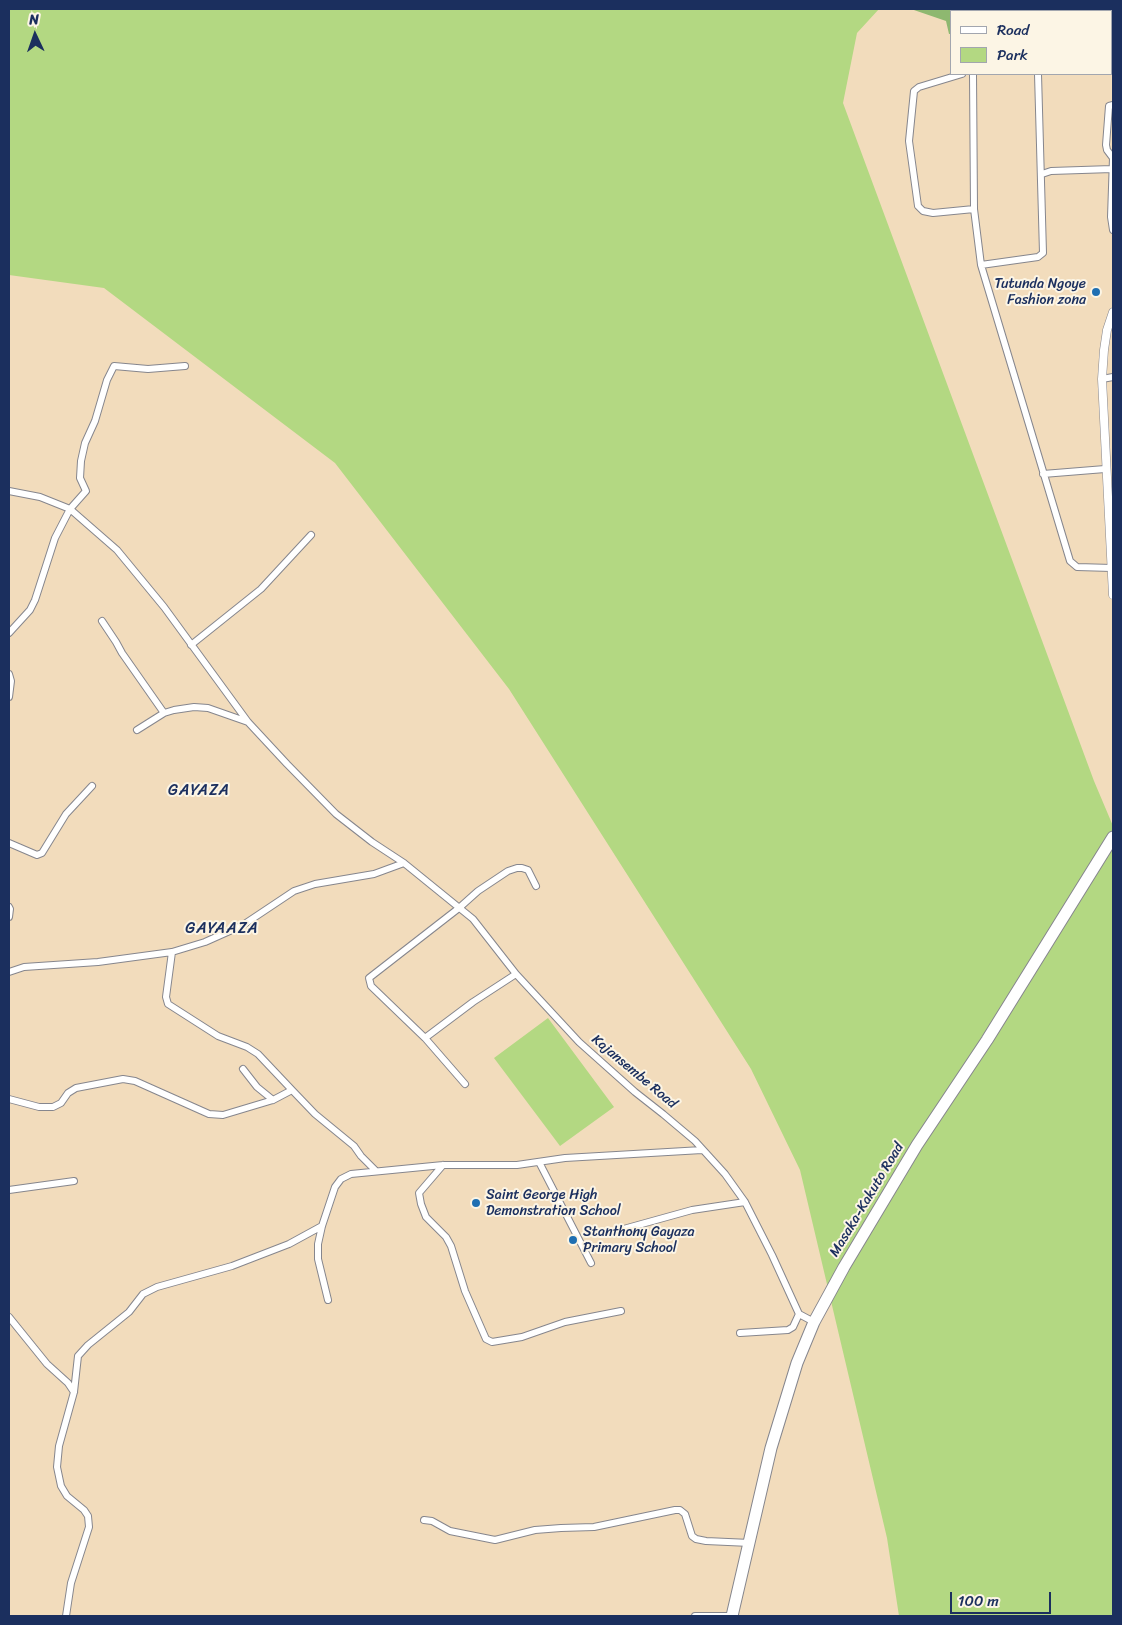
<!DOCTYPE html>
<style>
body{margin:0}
#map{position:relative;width:1122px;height:1625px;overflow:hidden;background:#f2dcbc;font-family:Sriracha,sans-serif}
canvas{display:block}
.frame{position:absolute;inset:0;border:10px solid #1b2f5e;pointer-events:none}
.legend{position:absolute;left:950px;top:10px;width:162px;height:65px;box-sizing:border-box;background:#fcf5e5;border:1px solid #a2a6af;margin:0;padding:6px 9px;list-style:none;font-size:15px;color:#1b2f5e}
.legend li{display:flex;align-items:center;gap:10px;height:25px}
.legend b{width:25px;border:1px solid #a2a6af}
.north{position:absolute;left:10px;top:10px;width:50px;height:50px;-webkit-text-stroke:4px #fcf5e5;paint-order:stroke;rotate:357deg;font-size:14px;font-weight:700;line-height:20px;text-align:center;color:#1b2f5e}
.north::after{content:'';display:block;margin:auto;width:18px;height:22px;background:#1b2f5e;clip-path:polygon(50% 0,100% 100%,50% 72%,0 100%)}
.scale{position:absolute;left:950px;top:1592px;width:101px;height:22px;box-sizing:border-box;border:2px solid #1b2f5e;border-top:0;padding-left:6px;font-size:15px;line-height:18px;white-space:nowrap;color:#1b2f5e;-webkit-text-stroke:4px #fcf5e5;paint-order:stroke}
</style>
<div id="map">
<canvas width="1122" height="1625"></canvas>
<div class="frame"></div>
<ul class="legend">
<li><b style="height:6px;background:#fff"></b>Road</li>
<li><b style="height:14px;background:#b3d882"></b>Park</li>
</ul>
<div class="north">N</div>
<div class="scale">100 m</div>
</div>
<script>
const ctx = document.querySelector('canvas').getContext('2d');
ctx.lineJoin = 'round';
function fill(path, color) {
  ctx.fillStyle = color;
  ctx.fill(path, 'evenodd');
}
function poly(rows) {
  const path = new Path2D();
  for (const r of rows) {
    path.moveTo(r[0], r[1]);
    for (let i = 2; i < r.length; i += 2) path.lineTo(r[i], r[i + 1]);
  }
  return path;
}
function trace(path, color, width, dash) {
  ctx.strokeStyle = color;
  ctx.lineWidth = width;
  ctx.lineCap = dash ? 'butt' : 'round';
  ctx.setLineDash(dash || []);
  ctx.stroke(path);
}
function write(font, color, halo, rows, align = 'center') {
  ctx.font = font + ' Sriracha,sans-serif';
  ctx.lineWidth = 4;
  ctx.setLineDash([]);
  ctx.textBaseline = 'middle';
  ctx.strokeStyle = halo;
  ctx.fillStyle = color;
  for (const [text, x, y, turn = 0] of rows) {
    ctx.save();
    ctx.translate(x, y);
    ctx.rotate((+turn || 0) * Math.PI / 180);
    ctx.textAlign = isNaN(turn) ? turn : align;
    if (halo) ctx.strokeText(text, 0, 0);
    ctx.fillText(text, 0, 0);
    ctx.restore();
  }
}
const green = poly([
 [9,9,879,9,857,33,843,103,1094,781,1113,826,1113,1616,899,1616,887,1538,800,1170,751,1069,509,689,335,463,104,288,9,275],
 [548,1018,614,1107,560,1146,494,1058]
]);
const forest = poly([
 [911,9,1038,9,1029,11,951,11,951,34,949,34,946,21]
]);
const minor = poly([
 [1111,33,1113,32],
 [962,74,919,87,914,91,909,141,918,206,923,211,933,213,974,209],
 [973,74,974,209,981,265,1070,561,1077,567,1112,568],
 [1113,105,1109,106,1106,145,1107,150,1113,158,1111,217,1113,230],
 [1042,174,1051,171,1112,169],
 [981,265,1038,257,1043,253,1038,74],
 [1102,379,1113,377],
 [1043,474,1105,469],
 [9,491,40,497,70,509,117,550,164,607,248,722,287,764,336,814,372,842,404,863,473,919,516,974,579,1042,635,1092,663,1114,695,1141,725,1174,745,1202,772,1255,799,1314,814,1322],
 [102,621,116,642,122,653,164,713],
 [9,633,30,610,35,600,55,538,70,509,86,491,80,478,81,461,85,443,95,421,107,380,114,366,148,369,185,366],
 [191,645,261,589,311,535],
 [9,674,11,681,9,697],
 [137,730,164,713,174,710,194,707,208,708,248,722],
 [9,843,37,855,42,853,66,814,92,786],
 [9,907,10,909,9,917],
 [172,952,166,997,168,1004,218,1036,247,1047,258,1054,292,1090],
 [9,972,24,967,98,962,172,952,205,942,243,925,294,891,315,884,374,874,404,863],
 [425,1038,473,1002,516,974],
 [243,1069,257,1087,273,1100],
 [465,1084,425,1038,371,986,369,978,459,908,478,891,508,871,517,868,522,868,528,870,536,886],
 [9,1099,39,1107,53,1107,61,1103,68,1093,76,1088,123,1079,135,1081,209,1114,223,1115,273,1100,292,1090,315,1114,354,1146,361,1156,376,1171],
 [539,1162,591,1263],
 [443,1165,419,1193,421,1204,426,1217,446,1237,451,1246,465,1291,486,1339,492,1342,522,1337,565,1322,621,1311],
 [9,1190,74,1181],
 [620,1230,692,1210,745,1202],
 [328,1300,318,1259,318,1244,322,1226,335,1187,341,1179,351,1174,443,1165,517,1165,565,1158,702,1150],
 [9,1317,47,1364,68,1383,74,1392],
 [740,1333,788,1330,793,1327,799,1314],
 [424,1520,432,1521,450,1531,495,1540,535,1530,561,1528,594,1527,675,1510,680,1510,685,1514,692,1536,696,1539,706,1541,750,1543],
 [66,1616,71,1583,89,1527,88,1516,84,1510,67,1496,61,1486,57,1467,59,1446,74,1392,78,1356,88,1345,129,1312,143,1294,157,1287,232,1266,289,1244,322,1226],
 [695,1616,733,1616]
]);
const tertiary = poly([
 [1113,312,1107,330,1104,350,1102,379,1113,595]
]);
const trunk = poly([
 [732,1616,771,1448,797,1363,814,1322,844,1267,917,1145,987,1040,1113,837]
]);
const markers = [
 [1096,292,5,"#1f6fb2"],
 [476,1203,5,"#1f6fb2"],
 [573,1240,5,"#1f6fb2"]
];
const poiNames = [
 ["Tutunda Ngoye",1086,284,"right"],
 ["Fashion zona",1086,300,"right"],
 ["Saint George High",486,1195],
 ["Demonstration School",486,1211],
 ["Stanthony Gayaza",583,1232],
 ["Primary School",583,1248]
];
const streetNames = [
 ["Kajansembe Road",634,1072,40],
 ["Masaka-Kakuto Road",867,1200,-59]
];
const quarterNames = [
 ["GAYAZA",199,791],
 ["GAYAAZA",222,929]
];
fill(green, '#b3d882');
fill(forest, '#8eb870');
trace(minor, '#86868d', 8);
trace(tertiary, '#86868d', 9);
trace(trunk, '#86868d', 13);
trace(minor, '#fff', 6);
trace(tertiary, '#fff', 8);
trace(trunk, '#fff', 11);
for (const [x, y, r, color] of markers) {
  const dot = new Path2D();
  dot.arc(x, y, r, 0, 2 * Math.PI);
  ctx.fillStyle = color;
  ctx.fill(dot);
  trace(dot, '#fcf5e5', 2);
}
write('14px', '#1b2f5e', '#fcf5e5', poiNames, 'left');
write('14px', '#1b2f5e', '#fcf5e5', streetNames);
ctx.letterSpacing = '1px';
write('16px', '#1b2f5e', '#fcf5e5', quarterNames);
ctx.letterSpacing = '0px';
</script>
